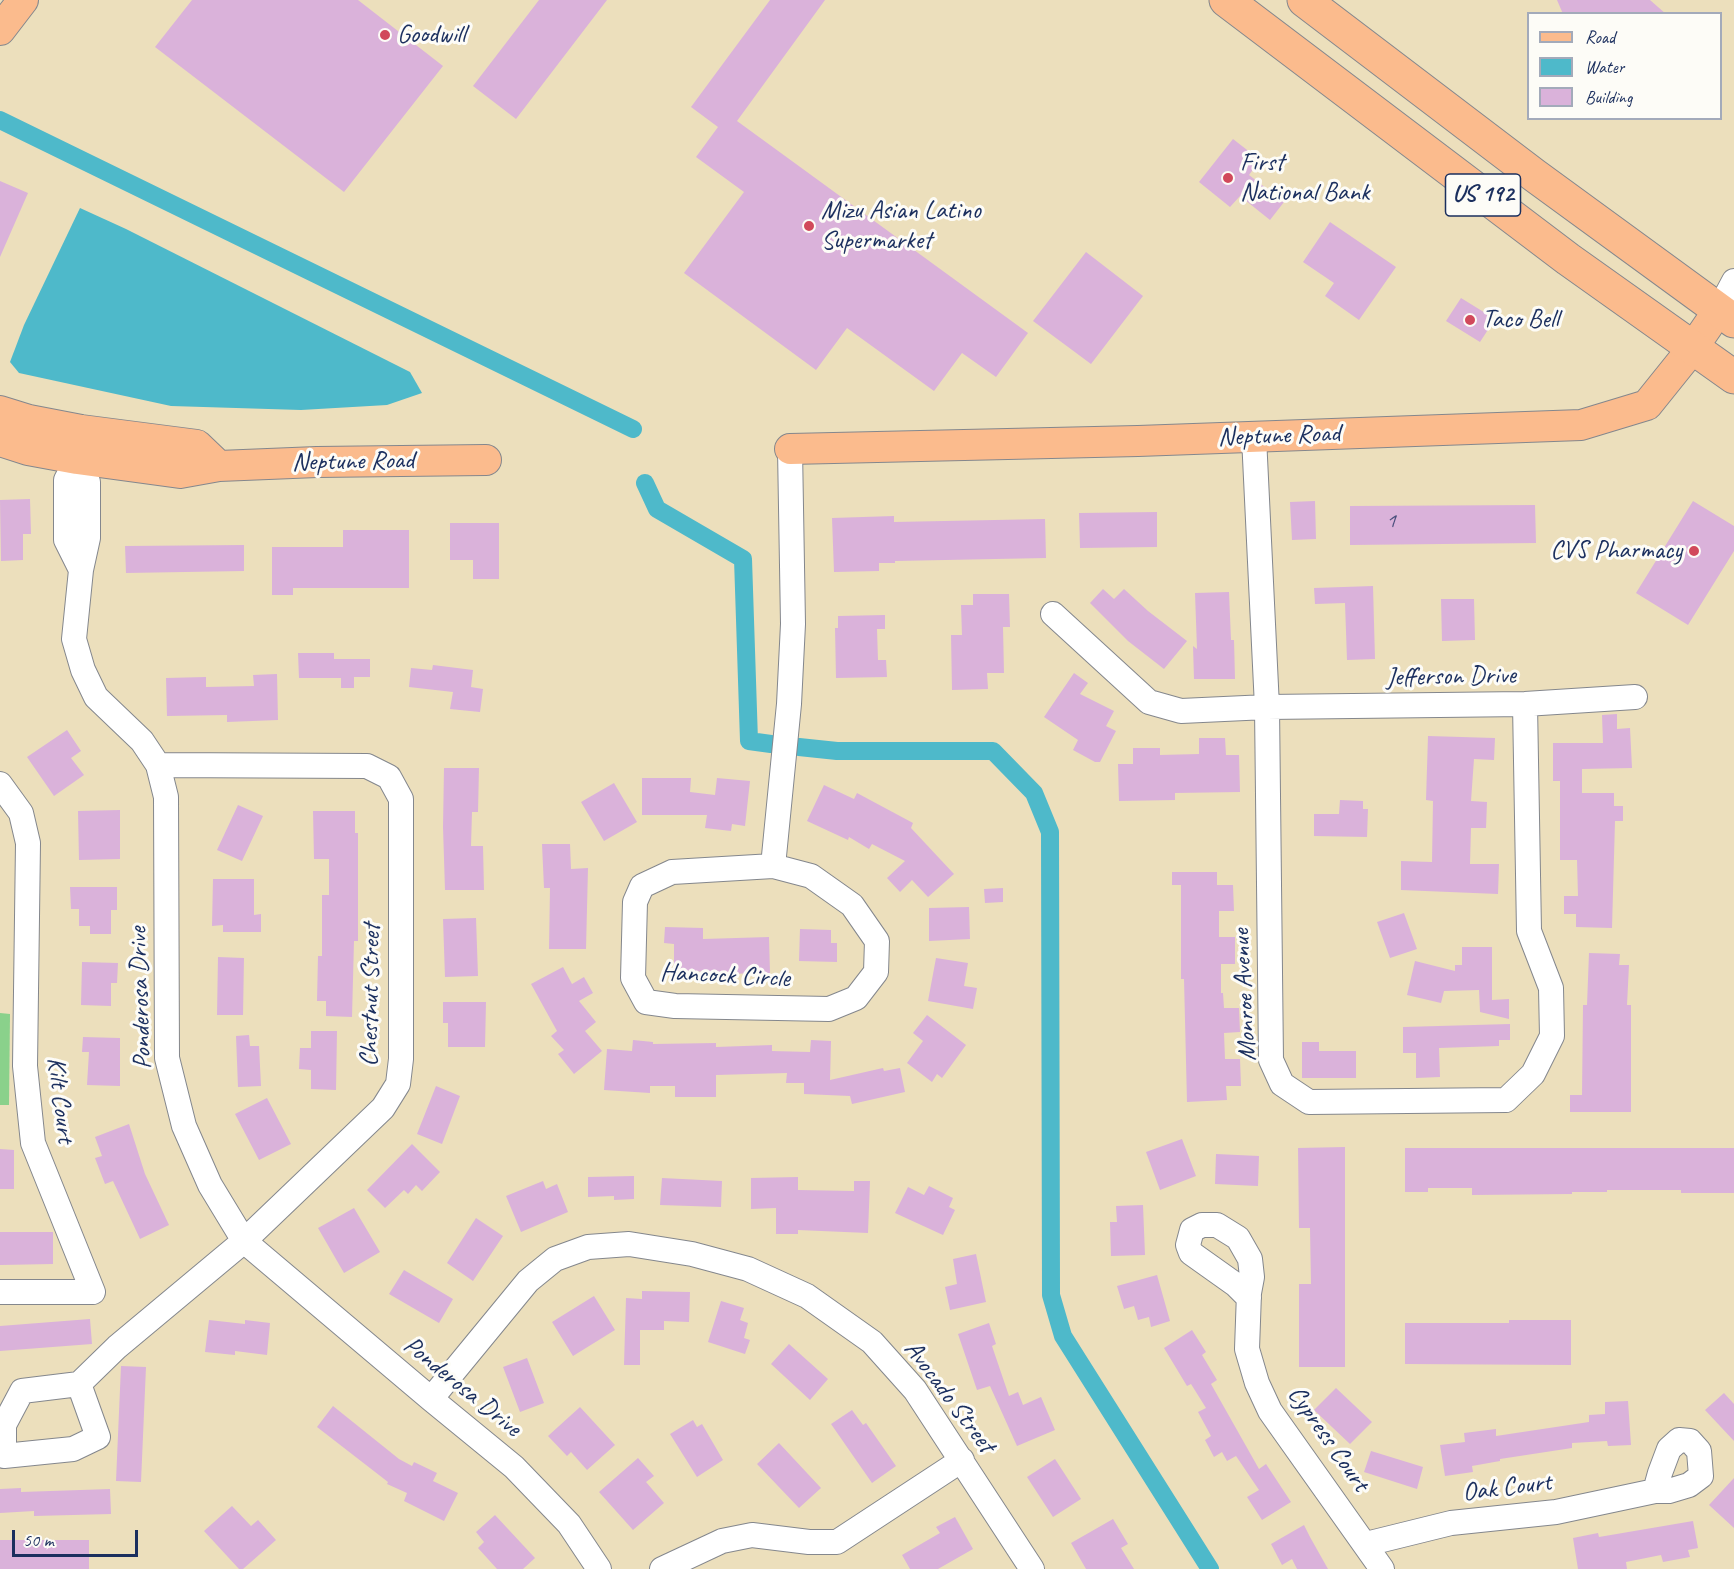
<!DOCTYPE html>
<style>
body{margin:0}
#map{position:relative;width:1734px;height:1569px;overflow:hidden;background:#ecdfbc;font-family:Caveat,sans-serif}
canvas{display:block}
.legend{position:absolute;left:1527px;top:12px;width:195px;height:108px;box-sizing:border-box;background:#fdfcf7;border:2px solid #a3aaba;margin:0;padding:8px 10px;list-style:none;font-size:18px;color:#1b2f5e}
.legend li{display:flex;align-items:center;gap:12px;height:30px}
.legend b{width:30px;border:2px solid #a3aaba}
.scale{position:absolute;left:12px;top:1530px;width:126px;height:27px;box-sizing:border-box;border:3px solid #1b2f5e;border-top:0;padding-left:8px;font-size:18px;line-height:21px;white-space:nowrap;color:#1b2f5e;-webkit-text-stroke:4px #fdfcf7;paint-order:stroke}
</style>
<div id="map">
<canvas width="1734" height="1569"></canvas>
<ul class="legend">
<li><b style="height:8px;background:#fbbb8d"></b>Road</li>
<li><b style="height:16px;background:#4eb9ca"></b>Water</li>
<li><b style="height:16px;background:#dab2da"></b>Building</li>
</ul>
<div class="scale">50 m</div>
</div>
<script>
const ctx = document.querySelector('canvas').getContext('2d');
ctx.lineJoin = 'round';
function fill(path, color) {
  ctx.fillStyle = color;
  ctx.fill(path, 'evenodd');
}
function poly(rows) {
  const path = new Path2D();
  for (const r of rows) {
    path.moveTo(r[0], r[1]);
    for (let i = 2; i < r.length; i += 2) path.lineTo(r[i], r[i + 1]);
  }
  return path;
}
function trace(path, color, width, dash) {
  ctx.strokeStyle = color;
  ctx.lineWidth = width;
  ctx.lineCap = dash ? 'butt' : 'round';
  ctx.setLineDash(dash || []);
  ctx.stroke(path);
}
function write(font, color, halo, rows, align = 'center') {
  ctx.font = font + ' Caveat,sans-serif';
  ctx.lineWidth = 6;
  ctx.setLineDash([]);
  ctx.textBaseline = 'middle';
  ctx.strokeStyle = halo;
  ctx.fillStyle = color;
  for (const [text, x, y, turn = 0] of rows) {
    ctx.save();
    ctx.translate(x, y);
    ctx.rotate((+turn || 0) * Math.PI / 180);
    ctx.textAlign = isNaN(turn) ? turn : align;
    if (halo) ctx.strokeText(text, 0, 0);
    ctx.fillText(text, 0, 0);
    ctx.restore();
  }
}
const green = poly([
 [0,1013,10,1014,9,1105,0,1105]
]);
const water = poly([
 [80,208,126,229,410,372,422,393,387,405,301,410,171,406,19,373,10,362,24,325]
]);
const canal = poly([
 [0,120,633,429],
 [645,483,657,509,743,559,749,741,771,744],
 [799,747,837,751,993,751,1034,793,1050,832,1051,1295,1063,1336,1210,1569]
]);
const building = poly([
 [192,0,358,0,443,66,344,192,155,47],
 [539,0,607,0,516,119,473,86],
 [770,0,825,0,737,121,1028,333,996,377,962,353,934,391,847,328,816,370,684,273,744,192,696,157,718,127,691,107],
 [1557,0,1650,0,1666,14,1563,14],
 [1233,139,1260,160,1249,175,1284,202,1270,220,1240,196,1230,207,1199,182],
 [0,181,28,193,0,257],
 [1330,222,1396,267,1359,320,1325,296,1334,283,1303,262],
 [1086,252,1143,296,1091,364,1033,321],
 [1461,298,1495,319,1480,342,1446,321],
 [30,499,31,534,23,534,23,560,1,561,0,500],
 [1315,501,1316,539,1292,540,1290,502],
 [1693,501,1734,526,1734,551,1688,625,1636,593],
 [1535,505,1536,543,1350,545,1350,506],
 [1157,512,1157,547,1080,548,1079,513],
 [894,516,894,522,1045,519,1046,558,895,561,895,563,879,563,879,571,834,572,832,518],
 [450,523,499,523,499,579,473,579,473,560,450,560],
 [343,530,409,530,409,588,293,588,293,595,272,595,272,547,343,547],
 [244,545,244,571,126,573,125,546],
 [1373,586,1375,659,1347,660,1345,603,1315,604,1314,588],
 [1103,589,1114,599,1124,589,1148,611,1187,641,1164,669,1128,641,1090,603],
 [1229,592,1231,640,1234,640,1235,679,1194,679,1193,646,1197,649,1195,593],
 [973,594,1009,594,1010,627,1003,627,1004,673,987,673,988,689,952,690,951,635,962,635,961,605,973,605],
 [1441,599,1474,599,1475,640,1442,641],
 [885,615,885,629,877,629,878,660,886,660,887,677,836,678,835,628,838,628,838,616],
 [298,653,334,653,334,659,370,659,370,677,354,677,354,688,341,688,341,678,299,678],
 [433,665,473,670,471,687,483,689,480,712,450,709,453,692,409,687,411,668,432,670],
 [1074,673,1088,683,1080,694,1114,711,1106,726,1116,731,1100,762,1095,762,1073,750,1078,740,1044,717],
 [277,674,278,720,227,722,227,715,167,716,166,678,206,677,206,687,254,686,253,675],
 [1617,714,1617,729,1630,728,1632,768,1582,769,1582,793,1614,793,1614,806,1623,806,1623,821,1615,821,1612,928,1576,927,1576,914,1564,914,1564,896,1578,896,1577,860,1560,860,1560,781,1553,781,1553,743,1603,743,1602,715],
 [67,730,81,751,71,758,84,775,54,796,27,757],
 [1428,736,1495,738,1494,760,1474,759,1471,801,1487,802,1486,828,1471,828,1470,864,1499,864,1498,894,1401,890,1401,861,1432,862,1433,801,1426,800],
 [1199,738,1225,738,1226,755,1239,755,1240,792,1175,793,1175,800,1119,801,1118,764,1133,764,1133,748,1160,748,1160,755,1199,754],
 [444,768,479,768,478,812,472,812,471,846,483,846,484,890,445,890,443,827],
 [642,778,691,778,690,792,715,795,717,778,750,781,745,826,732,824,731,831,705,828,707,815,642,815],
 [614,783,637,822,604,841,581,802],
 [824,785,854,799,857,793,913,823,911,828,954,874,928,897,912,880,900,892,887,878,905,861,872,844,869,849,849,837,848,840,807,821],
 [1340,800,1363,801,1363,809,1368,809,1367,837,1314,836,1314,814,1339,814],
 [238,805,263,816,242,861,217,850],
 [120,810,120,859,79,860,78,811],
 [313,811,355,811,355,833,358,833,358,941,354,941,352,1017,326,1016,326,1001,317,1001,318,956,322,956,322,895,329,895,329,859,314,859],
 [542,844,570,844,571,869,588,868,586,949,549,949,550,888,544,888],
 [1172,872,1217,872,1217,885,1233,885,1234,911,1219,911,1219,937,1235,937,1235,964,1221,964,1221,993,1223,993,1224,1008,1239,1008,1240,1032,1224,1033,1225,1059,1240,1059,1241,1086,1226,1086,1227,1100,1187,1102,1184,979,1181,979,1181,885,1172,885],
 [213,879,254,879,254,915,261,914,261,932,223,932,223,925,212,926],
 [70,887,117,887,117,910,111,910,111,934,90,934,90,926,79,926,79,909,71,909],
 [1003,888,1003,902,985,903,984,889],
 [969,907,970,939,929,941,929,908],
 [1404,913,1417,949,1390,958,1377,922],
 [476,918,478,976,445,977,443,919],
 [665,927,703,928,703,939,769,937,770,973,720,974,720,972,674,971,674,944,664,943],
 [800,929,831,930,831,943,837,943,837,962,799,961],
 [1462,947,1492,947,1492,1000,1509,999,1509,1019,1480,1012,1479,990,1444,991,1441,1003,1407,995,1415,961,1455,971,1455,965,1462,965],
 [1589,953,1620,954,1619,965,1629,965,1627,1005,1631,1005,1631,1112,1570,1112,1570,1095,1582,1095,1583,1005,1587,1005],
 [218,957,244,958,243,1015,217,1015],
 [936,958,968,963,964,986,977,988,973,1009,928,1001],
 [82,962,118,963,117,983,111,983,111,1006,81,1005],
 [563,967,572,984,584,977,593,993,579,1001,596,1022,585,1031,602,1051,574,1074,558,1054,564,1050,551,1036,557,1031,531,984],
 [443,1002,486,1002,485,1047,448,1047,448,1023,443,1023],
 [927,1015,966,1045,942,1078,937,1074,932,1082,907,1063,923,1041,913,1033],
 [1510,1024,1510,1040,1499,1040,1499,1046,1439,1048,1440,1077,1416,1078,1416,1053,1403,1053,1403,1027],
 [311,1031,337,1031,336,1090,311,1089,311,1070,299,1069,300,1048,311,1048],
 [249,1035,250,1046,259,1046,261,1086,238,1087,236,1036],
 [83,1037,120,1038,120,1086,87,1085,89,1052,82,1052],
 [633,1040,653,1042,653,1044,716,1043,716,1047,772,1045,772,1051,810,1052,811,1040,831,1041,830,1080,883,1068,884,1071,900,1068,905,1092,852,1104,850,1096,804,1094,804,1083,786,1083,787,1073,716,1075,716,1097,675,1097,675,1086,650,1086,650,1093,604,1090,607,1049,632,1051],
 [1302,1042,1319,1042,1319,1051,1356,1051,1356,1078,1302,1078],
 [436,1086,460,1096,442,1144,417,1134],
 [267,1098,291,1144,259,1160,235,1114],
 [129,1124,145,1174,169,1225,140,1239,113,1181,105,1184,95,1158,102,1156,95,1137],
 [1182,1139,1196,1176,1160,1190,1146,1152],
 [412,1144,440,1172,422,1191,416,1185,408,1194,404,1190,385,1208,367,1190],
 [1345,1147,1345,1367,1299,1367,1299,1284,1311,1284,1310,1228,1299,1228,1298,1148],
 [1405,1148,1734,1148,1734,1193,1681,1193,1681,1190,1607,1190,1607,1192,1572,1192,1572,1194,1472,1195,1472,1188,1428,1188,1428,1192,1405,1192],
 [0,1149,14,1150,14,1189,0,1189],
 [1216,1154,1259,1156,1258,1186,1215,1184],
 [634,1176,634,1199,614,1200,614,1196,588,1197,588,1177],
 [798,1177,798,1190,854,1191,854,1181,870,1181,868,1233,798,1230,798,1234,776,1234,776,1208,751,1209,751,1178],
 [662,1178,722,1181,721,1207,660,1205],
 [543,1181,546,1189,557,1184,568,1212,521,1232,506,1196],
 [929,1186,953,1198,949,1207,955,1210,943,1235,895,1213,908,1187,924,1195],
 [1143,1205,1145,1255,1111,1256,1110,1222,1117,1222,1116,1206],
 [354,1208,380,1252,344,1273,318,1228],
 [476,1218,503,1236,473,1281,447,1263],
 [0,1232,53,1232,53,1264,0,1265],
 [976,1254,986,1302,950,1310,945,1287,957,1284,953,1259],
 [404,1270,453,1299,439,1323,389,1294],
 [1157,1275,1170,1321,1151,1327,1149,1317,1138,1320,1134,1306,1124,1309,1117,1286],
 [642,1291,690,1292,689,1322,664,1321,664,1330,640,1330,640,1365,624,1365,626,1298,642,1299],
 [594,1296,615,1330,573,1356,552,1322],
 [721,1301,744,1308,740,1320,748,1323,744,1338,750,1340,745,1354,708,1342],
 [90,1319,92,1344,0,1351,0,1326],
 [209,1320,245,1324,245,1320,270,1323,267,1355,235,1351,235,1355,205,1352],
 [1509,1320,1571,1320,1571,1365,1405,1364,1405,1323,1509,1323],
 [989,1323,996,1344,992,1346,1009,1396,1018,1392,1023,1405,1041,1397,1055,1430,1017,1446,990,1386,977,1390,958,1334],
 [1192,1330,1206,1352,1202,1355,1217,1380,1211,1384,1259,1469,1266,1464,1291,1502,1262,1520,1247,1497,1259,1490,1236,1456,1227,1461,1222,1452,1214,1457,1205,1440,1211,1436,1198,1412,1206,1408,1191,1384,1187,1386,1164,1348],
 [789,1344,828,1379,810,1400,771,1364],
 [527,1358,544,1403,520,1412,503,1367],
 [121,1366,146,1367,141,1482,116,1481],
 [1336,1388,1372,1422,1350,1444,1314,1410],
 [1724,1393,1734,1404,1734,1441,1705,1410],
 [1628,1401,1631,1445,1608,1446,1607,1441,1572,1443,1572,1448,1500,1459,1500,1461,1472,1466,1473,1472,1445,1476,1440,1445,1465,1442,1464,1433,1496,1429,1496,1436,1589,1422,1589,1415,1605,1414,1605,1402],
 [333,1406,399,1459,412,1466,414,1462,437,1473,433,1481,458,1493,444,1521,404,1501,407,1493,387,1484,388,1482,317,1427],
 [580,1407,615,1445,587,1470,571,1452,567,1456,548,1436],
 [852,1410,863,1425,866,1423,896,1466,872,1483,831,1424],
 [693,1420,697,1427,702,1424,723,1460,697,1477,670,1434],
 [779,1443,821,1488,799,1508,757,1464],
 [1371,1451,1423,1467,1417,1489,1364,1472],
 [638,1458,654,1476,646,1482,664,1503,633,1530,599,1492],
 [1055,1459,1081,1499,1053,1517,1027,1477],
 [1734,1478,1734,1528,1709,1505],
 [21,1488,21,1492,110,1489,111,1514,34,1516,34,1511,0,1513,0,1489],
 [232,1506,251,1526,258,1520,276,1540,243,1569,239,1569,204,1531],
 [495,1515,535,1558,523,1569,497,1569,478,1548,484,1542,476,1532],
 [955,1517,973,1549,938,1569,910,1569,902,1555,940,1533,936,1527],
 [1113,1519,1128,1544,1121,1548,1134,1569,1086,1569,1071,1543],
 [1693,1521,1698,1548,1688,1550,1690,1557,1663,1562,1661,1555,1626,1562,1627,1569,1578,1569,1573,1538,1598,1533,1599,1537],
 [1304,1525,1310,1537,1328,1569,1297,1569,1292,1559,1282,1565,1271,1544],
 [0,1540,89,1540,89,1569,0,1569]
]);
const minor = poly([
 [1718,311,1734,281],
 [1254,437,1267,707,1271,1060,1282,1084,1309,1102,1506,1100,1533,1074,1552,1036,1551,988,1529,931,1525,704],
 [79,449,77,459,66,480,66,540,81,570],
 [77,459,88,482,88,538,81,570,74,639,83,670,96,697,142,741,158,765,166,797,167,1058,184,1126,210,1185,244,1241,431,1399,514,1467,569,1524,599,1569],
 [1053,614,1149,702,1181,711,1267,707,1525,704,1635,697],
 [0,784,21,813,28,843,25,1066,33,1143,93,1292,0,1292],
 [773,866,811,876,852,905,877,941,876,972,856,998,829,1009,675,1006,646,1002,633,978,635,902,642,886,672,872,773,866],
 [773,866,789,704,793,624,790,449],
 [1249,1298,1236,1285,1191,1253,1188,1245,1192,1230,1202,1225,1217,1225,1238,1238,1250,1259,1252,1277,1249,1293,1247,1349,1257,1383,1270,1411,1382,1569],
 [79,1384,117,1347,244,1241,383,1108,398,1084,401,1059,401,799,389,777,367,766,158,765],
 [79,1384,98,1437,73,1449,4,1456,4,1425,22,1391,79,1384],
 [431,1399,528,1281,555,1259,588,1247,629,1244,692,1254,748,1269,807,1296,872,1342,915,1390,1032,1569],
 [1366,1544,1451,1523,1556,1512,1655,1491,1669,1491,1689,1485,1701,1476,1699,1451,1690,1441,1679,1440,1669,1449,1660,1473,1655,1491],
 [662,1569,722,1541,752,1535,809,1542,837,1542,962,1460]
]);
const major = poly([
 [0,30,23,0],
 [0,411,29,420,81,430,197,445,219,466],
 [0,441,28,450,77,459,180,473,219,466,317,462,486,460],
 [790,449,1138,441,1581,425,1647,405,1692,349,1718,311]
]);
const highway = poly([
 [1226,0,1568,259,1734,377],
 [1304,0,1534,175,1734,321]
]);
const markers = [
 [385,35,6,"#d1495b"],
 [1228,178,6,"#d1495b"],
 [809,226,6,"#d1495b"],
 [1470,320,6,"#d1495b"],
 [1694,551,6,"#d1495b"]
];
const numberNames = [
 ["1",1391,521]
];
const shields = [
 [1483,195,75]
];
const shieldNames = [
 ["US 192",1483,195]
];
const poiNames = [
 ["Goodwill",397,35],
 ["First",1240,163],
 ["National Bank",1240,193],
 ["Mizu Asian Latino",821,211],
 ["Supermarket",821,241],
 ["Taco Bell",1482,320],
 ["CVS Pharmacy",1682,551,"right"]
];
const streetNames = [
 ["Neptune Road",1279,436,-2],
 ["Neptune Road",353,462,-1],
 ["Jefferson Drive",1451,677,-1],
 ["Hancock Circle",725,976,3],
 ["Chestnut Street",371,995,-89],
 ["Monroe Avenue",1245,995,-93],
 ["Ponderosa Drive",141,998,-92],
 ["Kilt Court",60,1100,83],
 ["Ponderosa Drive",462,1387,39],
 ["Avocado Street",949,1397,53],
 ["Cypress Court",1328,1439,55],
 ["Oak Court",1507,1488,-7]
];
fill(green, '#8ad18b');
fill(water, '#4eb9ca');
trace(canal, '#4eb9ca', 18);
fill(building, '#dab2da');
trace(minor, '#84878d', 26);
trace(major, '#84878d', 32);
trace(highway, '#84878d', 35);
trace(minor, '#fff', 24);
trace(major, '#fbbb8d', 30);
trace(highway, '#fbbb8d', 33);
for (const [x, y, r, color] of markers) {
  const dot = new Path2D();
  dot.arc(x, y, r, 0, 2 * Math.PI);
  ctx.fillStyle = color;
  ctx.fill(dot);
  trace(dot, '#fdfcf7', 2);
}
write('22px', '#4b507d', null, numberNames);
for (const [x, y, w] of shields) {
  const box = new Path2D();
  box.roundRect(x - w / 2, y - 21, w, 42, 4.5);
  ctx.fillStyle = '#fdfcf7';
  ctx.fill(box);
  trace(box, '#1b2f5e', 1.5);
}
write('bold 24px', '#1b2f5e', null, shieldNames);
write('26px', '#1b2f5e', '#fdfcf7', poiNames, 'left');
write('26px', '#1b2f5e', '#fdfcf7', streetNames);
</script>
